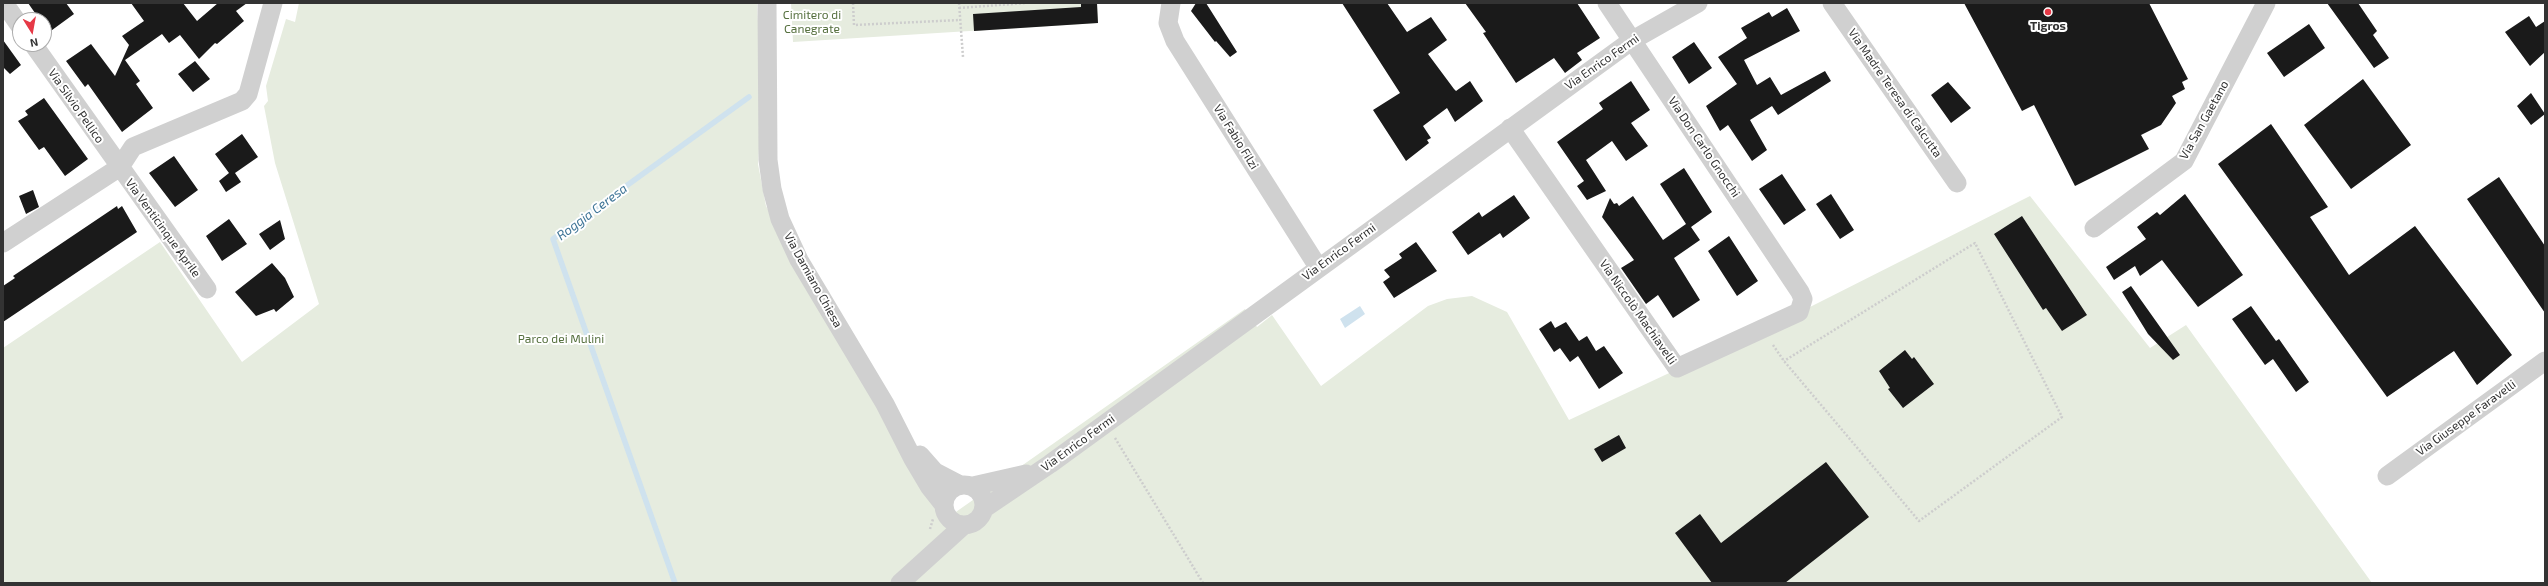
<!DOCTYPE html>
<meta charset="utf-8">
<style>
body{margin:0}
#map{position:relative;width:2548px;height:586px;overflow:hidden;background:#fff;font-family:"Exo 2",sans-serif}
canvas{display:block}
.frame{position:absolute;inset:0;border:4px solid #333;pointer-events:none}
.north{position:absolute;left:12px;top:12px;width:40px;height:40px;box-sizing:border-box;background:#fff;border:1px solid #adadad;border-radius:50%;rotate:169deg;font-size:11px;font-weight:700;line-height:16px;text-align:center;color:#333}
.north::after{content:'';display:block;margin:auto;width:14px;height:18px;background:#e63946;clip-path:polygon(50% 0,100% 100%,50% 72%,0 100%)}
</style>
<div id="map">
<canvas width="2548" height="586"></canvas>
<div class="frame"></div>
<div class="north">N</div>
</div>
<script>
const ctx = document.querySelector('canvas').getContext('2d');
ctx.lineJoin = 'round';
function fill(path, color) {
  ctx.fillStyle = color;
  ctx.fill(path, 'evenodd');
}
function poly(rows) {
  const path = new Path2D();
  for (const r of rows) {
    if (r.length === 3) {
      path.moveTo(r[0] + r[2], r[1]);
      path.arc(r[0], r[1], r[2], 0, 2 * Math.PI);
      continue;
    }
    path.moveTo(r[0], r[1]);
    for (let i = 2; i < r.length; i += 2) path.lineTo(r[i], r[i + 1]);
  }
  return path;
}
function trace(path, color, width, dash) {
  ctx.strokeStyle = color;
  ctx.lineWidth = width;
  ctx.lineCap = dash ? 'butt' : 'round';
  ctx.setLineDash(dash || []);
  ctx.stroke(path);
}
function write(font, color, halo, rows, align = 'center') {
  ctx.font = font + ' "Exo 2",sans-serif';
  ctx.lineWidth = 4;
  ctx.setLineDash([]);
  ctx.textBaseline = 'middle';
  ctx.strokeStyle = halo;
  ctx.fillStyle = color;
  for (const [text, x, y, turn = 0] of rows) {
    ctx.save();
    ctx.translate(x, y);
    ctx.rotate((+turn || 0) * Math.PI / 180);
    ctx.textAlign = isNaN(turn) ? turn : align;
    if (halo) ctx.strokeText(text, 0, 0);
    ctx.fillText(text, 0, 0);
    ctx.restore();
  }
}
const green = poly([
 [299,3,757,3,762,98,758,164,766,206,943,521,1245,309,1257,327,1272,315,1321,386,1428,306,1447,299,1472,296,1507,312,1569,420,1810,307,2030,196,2150,348,2186,325,2372,583,3,583,3,348,160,242,242,362,319,304,275,163,264,106,268,101,266,86,286,19,295,22],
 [791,3,1097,3,1098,23,793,42]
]);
const water = poly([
 [1360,306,1365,314,1345,328,1340,319]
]);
const stream = poly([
 [675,583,553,239,749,97]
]);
const building = poly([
 [28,3,66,3,74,14,48,33,44,20,40,20],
 [131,3,183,3,197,21,218,3,247,3,236,11,244,21,217,44,215,43,199,59,180,35,169,43,162,34,125,60,140,81,136,84,153,108,122,132,88,84,85,87,66,61,91,44,115,76,129,45,122,36,144,21],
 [1081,3,1097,3,1098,23,974,31,973,14,1081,7],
 [1196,3,1206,3,1237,52,1230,57,1216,41,1215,42,1191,11],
 [1342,3,1387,3,1407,32,1431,17,1447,40,1428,54,1454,89,1456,91,1470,81,1483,101,1455,122,1447,108,1423,126,1431,138,1427,140,1429,143,1406,161,1373,110,1400,93],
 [1465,3,1577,3,1600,38,1577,53,1582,60,1565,73,1554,58,1516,83,1483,33,1486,32],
 [1964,3,2149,3,2188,79,2182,82,2185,89,2172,96,2176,103,2161,125,2141,135,2149,149,2075,186,2034,105,2022,111],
 [2327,3,2358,3,2377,31,2373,35,2389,58,2374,68],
 [1787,8,1800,31,1744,60,1757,85,1770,77,1781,95,1825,71,1831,81,1778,115,1772,106,1750,120,1767,150,1752,161,1728,125,1720,131,1706,106,1737,84,1718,57,1747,38,1741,28,1769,12,1772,17],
 [2529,16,2536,27,2545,21,2545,52,2530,66,2505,32],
 [2309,24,2325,48,2284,77,2267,53],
 [3,40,21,65,10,74,3,67],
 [1694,42,1712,68,1689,84,1672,57],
 [195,61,210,79,193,92,178,74],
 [2363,79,2411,145,2351,189,2304,125],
 [1631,81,1650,110,1631,123,1648,146,1626,161,1612,141,1586,160,1606,191,1587,200,1577,186,1584,181,1557,142,1603,109,1599,103],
 [1948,82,1971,108,1951,123,1931,95],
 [2531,93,2545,114,2531,125,2517,106],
 [44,98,88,159,65,176,44,147,39,150,18,121,28,115,25,111],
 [2271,124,2328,207,2310,217,2349,275,2415,226,2512,355,2477,385,2454,351,2387,397,2218,164],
 [242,134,258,157,235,173,241,182,226,192,219,181,229,173,215,154],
 [174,156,198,190,175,207,149,173],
 [1684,168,1712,212,1691,227,1700,240,1674,258,1700,300,1673,318,1658,295,1646,304,1621,268,1634,260,1602,217,1610,198,1614,204,1617,203,1619,206,1633,196,1663,240,1686,224,1660,184],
 [1782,174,1806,210,1784,225,1759,189],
 [2499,177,2545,246,2545,313,2467,199],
 [33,190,39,207,26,214,19,196],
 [1831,194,1854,230,1840,239,1816,204],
 [2185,194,2243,275,2198,307,2162,260,2140,276,2135,266,2114,280,2106,267,2146,239,2137,227,2157,212,2160,215],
 [1514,195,1530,218,1503,238,1500,233,1468,255,1452,232,1479,212,1482,217],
 [117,206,118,209,122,206,137,232,3,322,3,286,15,278,13,276],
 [2022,216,2087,315,2062,331,2046,308,2043,310,1994,234],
 [229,219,247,244,222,261,206,236],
 [280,220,285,239,270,250,259,234],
 [1729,236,1758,281,1737,296,1708,251],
 [1416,242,1437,271,1394,298,1383,282,1390,277,1384,270,1402,258,1399,254],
 [272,263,285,278,294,297,276,312,274,309,256,316,235,292],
 [2131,286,2180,355,2173,360,2148,334,2122,292],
 [2251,306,2276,341,2279,339,2309,382,2296,392,2273,359,2265,365,2232,319],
 [1551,321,1555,328,1566,322,1579,341,1587,336,1596,351,1604,346,1623,373,1599,389,1578,356,1570,362,1560,348,1554,352,1539,329],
 [1905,350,1912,359,1914,357,1934,384,1903,408,1888,389,1890,388,1879,371],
 [1619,435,1626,448,1602,462,1594,449],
 [1826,462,1869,517,1785,583,1712,583,1675,533,1700,514,1721,543]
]);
const path = poly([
 [853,3,854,25,960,20],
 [959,3,963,57],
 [959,8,1026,3],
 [1773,345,1784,361,1919,521,2062,417,1975,243,1784,361],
 [1115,438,1203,583],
 [930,529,933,519]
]);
const minor = poly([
 [4,3,20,26],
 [767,3,768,160,772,189,780,219,799,260,885,404,913,459,929,486,944,505],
 [1171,3,1168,23,1175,41,1318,267],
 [1832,3,1957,183],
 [33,44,207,289],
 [1510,128,1677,368,1799,312,1803,299,1800,292,1607,3],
 [2094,228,2184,161,2266,3],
 [3,243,120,167,133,147,242,101,248,94,273,3],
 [920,455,935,472,960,485],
 [2387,476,2545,361],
 [964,505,20],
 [973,486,1026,474],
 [985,508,1050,464,1631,41,1698,3],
 [900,583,964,525]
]);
const markers = [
 [2048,12,4,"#e63946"]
];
const parkNames = [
 ["Cimitero di",812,15],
 ["Canegrate",812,29],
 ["Parco dei Mulini",561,339]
];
const poiNames = [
 ["Tigros",2048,26]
];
const streetNames = [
 ["Via Enrico Fermi",1602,62,-35],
 ["Via Madre Teresa di Calcutta",1895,93,55],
 ["Via Silvio Pellico",76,106,55],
 ["Via San Gaetano",2204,120,-61],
 ["Via Fabio Filzi",1236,137,58],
 ["Via Don Carlo Gnocchi",1704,147,56],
 ["Via Venticinque Aprile",163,228,54],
 ["Via Enrico Fermi",1339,252,-36],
 ["Via Damiano Chiesa",813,280,61],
 ["Via Niccolò Machiavelli",1638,312,55],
 ["Via Giuseppe Faravelli",2466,418,-36],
 ["Via Enrico Fermi",1078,443,-36]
];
const waterNames = [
 ["Roggia Ceresa",592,212,-37]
];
fill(green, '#e6ecdf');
fill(water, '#cfe2ee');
trace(stream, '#cfe2ee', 5.5);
fill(building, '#1a1a1a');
trace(path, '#cdcdcd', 2.5, [2, 2]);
trace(minor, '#d0d0d0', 19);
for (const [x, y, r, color] of markers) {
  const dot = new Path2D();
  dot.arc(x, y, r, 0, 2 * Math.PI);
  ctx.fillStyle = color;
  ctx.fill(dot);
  trace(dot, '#fff', 1.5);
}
write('12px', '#56703f', '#fff', parkNames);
write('bold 12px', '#333', '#fff', poiNames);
write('12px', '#333', '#fff', streetNames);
write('italic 13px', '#3f7597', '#fff', waterNames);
</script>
